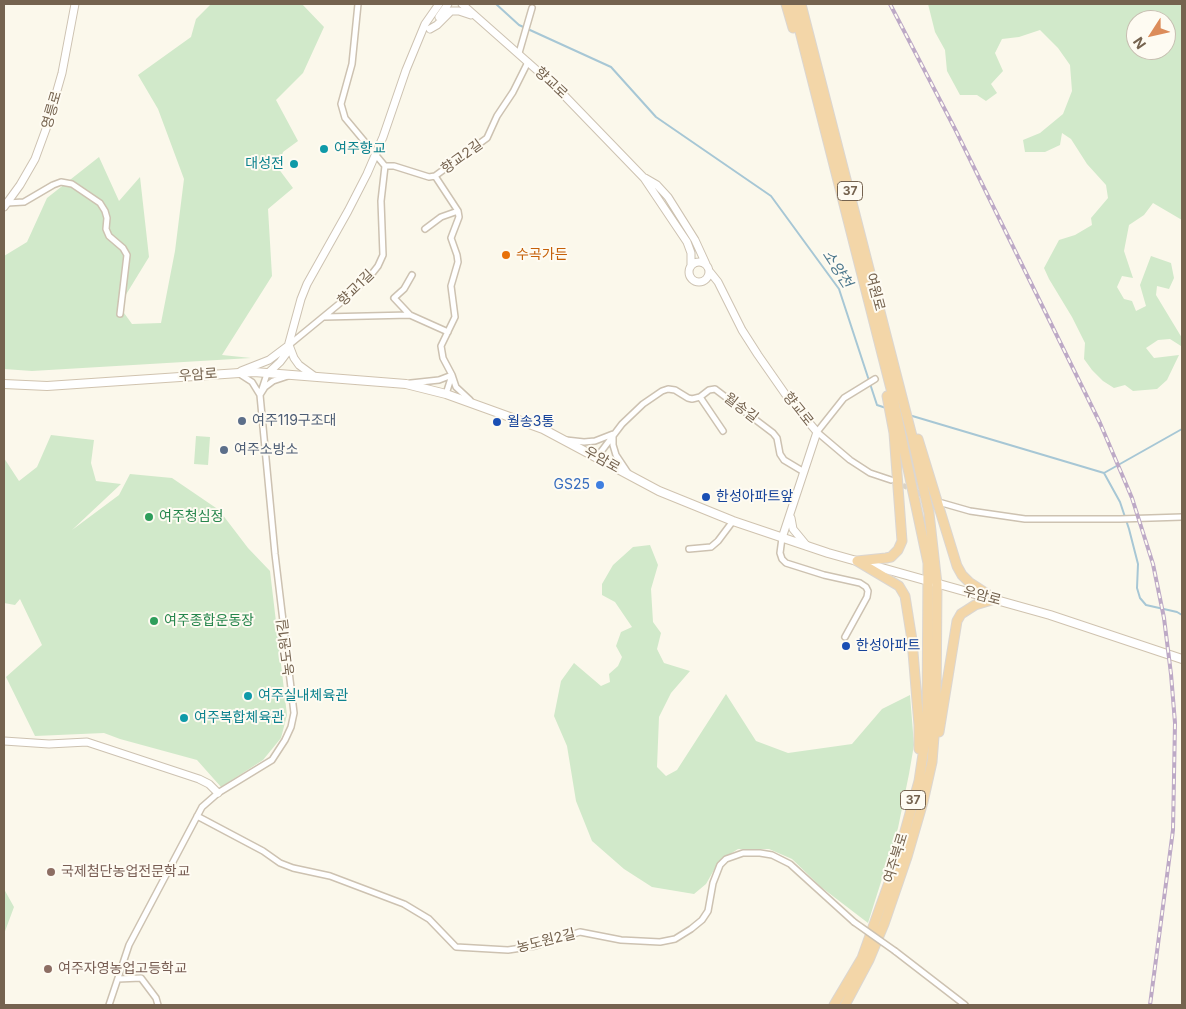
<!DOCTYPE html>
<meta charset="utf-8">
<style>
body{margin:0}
#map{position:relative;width:1186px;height:1009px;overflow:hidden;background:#fbf8eb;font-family:Inter,sans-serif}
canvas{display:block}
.frame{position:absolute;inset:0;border:5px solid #75634f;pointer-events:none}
.north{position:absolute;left:1126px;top:10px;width:50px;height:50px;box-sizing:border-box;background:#fefbf2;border:1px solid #c7beb1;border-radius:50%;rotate:235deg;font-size:14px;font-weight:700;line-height:20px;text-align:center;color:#75634f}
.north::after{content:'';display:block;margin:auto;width:18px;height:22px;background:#dc8c5a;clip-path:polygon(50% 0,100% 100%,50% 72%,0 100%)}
</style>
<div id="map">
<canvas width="1186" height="1009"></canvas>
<div class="frame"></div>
<div class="north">N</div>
</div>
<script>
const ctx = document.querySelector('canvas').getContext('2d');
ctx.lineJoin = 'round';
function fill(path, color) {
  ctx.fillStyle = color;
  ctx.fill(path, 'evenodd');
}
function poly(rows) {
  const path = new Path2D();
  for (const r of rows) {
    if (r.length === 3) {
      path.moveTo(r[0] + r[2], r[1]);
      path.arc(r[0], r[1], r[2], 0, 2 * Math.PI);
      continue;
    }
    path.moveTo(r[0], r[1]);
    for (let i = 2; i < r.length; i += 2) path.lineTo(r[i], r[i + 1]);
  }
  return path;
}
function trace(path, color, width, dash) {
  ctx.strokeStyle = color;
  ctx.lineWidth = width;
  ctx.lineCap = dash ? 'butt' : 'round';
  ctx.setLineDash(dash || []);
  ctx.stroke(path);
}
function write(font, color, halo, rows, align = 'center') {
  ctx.font = font + ' Inter,"Noto Sans KR",sans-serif';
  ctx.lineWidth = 4;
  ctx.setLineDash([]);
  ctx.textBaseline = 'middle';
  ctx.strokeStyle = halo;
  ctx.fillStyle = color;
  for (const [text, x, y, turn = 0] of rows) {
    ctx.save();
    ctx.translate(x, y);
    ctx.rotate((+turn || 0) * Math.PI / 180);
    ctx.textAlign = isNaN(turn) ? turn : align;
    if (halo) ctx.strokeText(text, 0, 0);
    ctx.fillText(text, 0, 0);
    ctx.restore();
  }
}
const green = poly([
 [211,4,302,4,324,27,303,73,276,100,298,141,283,152,278,168,293,188,268,209,272,276,222,355,251,358,32,371,4,369,4,256,27,242,47,198,99,157,119,201,140,177,149,257,119,306,132,324,161,323,175,251,184,179,158,109,138,75,191,37,196,19],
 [928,4,1182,4,1182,220,1153,203,1144,215,1129,225,1124,251,1133,278,1122,276,1117,287,1124,299,1132,301,1136,311,1146,306,1140,285,1151,256,1171,263,1174,278,1169,289,1157,286,1156,295,1182,338,1181,346,1170,339,1158,340,1146,348,1154,358,1179,355,1167,380,1157,389,1133,391,1125,385,1114,388,1103,381,1092,370,1084,359,1085,343,1072,317,1049,279,1044,268,1059,240,1075,235,1092,225,1091,218,1108,198,1106,185,1087,164,1071,139,1062,133,1060,145,1045,152,1025,152,1023,140,1040,133,1063,114,1072,91,1070,65,1058,48,1040,30,1019,37,1002,39,995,53,1003,71,991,84,997,93,986,101,977,95,960,95,947,71,945,50,935,32],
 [1136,20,1166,20,1166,50,1136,50],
 [51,435,94,440,91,463,96,481,121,484,72,530,119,495,130,474,172,478,219,510,248,548,270,571,287,715,281,738,263,760,221,787,197,760,120,739,104,733,35,736,6,677,42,645,20,599,15,605,4,603,4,458,19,481,37,467],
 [196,436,210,437,208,465,194,464],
 [650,545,658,565,651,589,653,622,661,633,657,649,664,663,690,671,671,693,659,717,657,767,666,776,677,770,726,694,756,741,788,753,852,744,882,709,910,695,914,745,909,774,898,828,868,923,821,887,792,859,769,849,738,849,719,861,706,884,694,894,652,887,624,869,592,841,576,801,567,746,554,716,561,681,574,663,601,686,610,682,609,674,618,666,622,657,616,646,621,632,632,627,615,602,602,595,602,584,613,565,633,547],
 [4,889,14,907,4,934]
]);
const stream = poly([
 [496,4,519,25,611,67,656,117,771,196,839,289,877,405,886,408],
 [909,415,1104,473,1182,429],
 [1104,473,1120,502,1129,529,1138,564,1137,588,1140,598,1146,605,1177,612,1182,615]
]);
const minorTunnel = poly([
 [896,482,925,496]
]);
const minor = poly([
 [519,53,532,8],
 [385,166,394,166,429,177,435,176],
 [7,203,24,202,53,185,61,182,72,184,100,203,105,211,107,218,106,229,109,236,123,248,127,255,120,314],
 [425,229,441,217,458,211],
 [410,315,394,298,404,289,412,275],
 [324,317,410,315,448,332],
 [289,345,345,299,371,275,378,266,383,255,381,201,385,166,345,118,341,104,352,64,358,4],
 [238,373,252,382,260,395,265,387,273,381,288,376],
 [875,379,844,398,817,432,850,460,870,473,891,480],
 [411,383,439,380,452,375,456,387,470,400],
 [446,394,452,375,443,358,441,346,455,317,451,286,458,262,457,255,451,238,459,217,458,211,435,176,487,138,497,116,513,92,528,62],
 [700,397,723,431],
 [566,440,584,442,595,441,613,434,613,445,616,455,628,473],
 [597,457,622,424,643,404,662,391,668,389,675,390,688,398,692,399,700,397,709,390,715,389,773,433,777,438,780,454,784,460,804,472],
 [942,503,970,511,1025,519,1120,519,1182,517],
 [782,538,780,553,782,559,786,563,824,575,860,583,866,587,868,591,867,597,845,637],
 [689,549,711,547,718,541,733,521],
 [197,816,263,851,280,863,293,868,330,876,404,904,429,919,456,947,508,950,535,946,580,932,621,940,660,942,675,939,691,929,702,920,708,911,713,883,720,865,726,859,743,853,760,853,772,855,790,864,854,922],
 [895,951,965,1005],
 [118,979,141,978,156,998,158,1005],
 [109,1005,129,945,202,807,218,793,272,760,285,740,291,727,294,713,275,554,260,395,267,374]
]);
const tertiary = poly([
 [462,4,557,88,644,178,687,242,691,253,691,265],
 [439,17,448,4],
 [430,29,437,25,451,11,459,11,471,15],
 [645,178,657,185,668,197,695,240,706,264],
 [4,207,20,185,35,159,46,129,62,73,75,4],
 [699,272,10],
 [710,272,718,282,742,330,758,355,788,398,817,432,782,538],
 [241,371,269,360,289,345,294,358,299,365,314,376],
 [267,374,280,362,286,354,301,299,307,284,348,211,367,174,383,137,406,70,425,24,439,4],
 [791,518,793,529,807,546],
 [4,741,49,744,87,742,199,779,209,784,218,793]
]);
const secondary = poly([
 [4,384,47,386,254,372,406,384,446,394,543,429,659,491,733,521,828,553,1050,615,1182,659]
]);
const trunk = poly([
 [786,4,793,28],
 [793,4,892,393,928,563,927,727,919,781,897,860,862,958,834,1005],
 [801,4,912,436,929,513,937,584,936,711,932,762,923,802,907,857,884,924,869,960,845,1005],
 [918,439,957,566,962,575,969,582,995,599],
 [857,561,899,586,905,596,912,640,919,725,919,749],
 [857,561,886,558,891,557,898,550,902,541,894,433,887,396],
 [939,732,957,621,961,614,975,605,995,599]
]);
const rail = poly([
 [890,4,955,129,1100,423,1132,498,1153,564,1164,618,1171,674,1175,723,1173,830,1150,1005]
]);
const minorBridge = poly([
 [854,922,895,951]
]);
const markers = [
 [324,149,5,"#0f9aa8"],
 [294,164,5,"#0f9aa8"],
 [506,255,5,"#e8710a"],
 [242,421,5,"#5c6f8a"],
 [497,422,5,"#1a4fb4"],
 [224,450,5,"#5c6f8a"],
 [600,485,5,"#3f7fe0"],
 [706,497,5,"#1a4fb4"],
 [149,517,5,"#2e9e5b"],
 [154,621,5,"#2e9e5b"],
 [846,646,5,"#1a4fb4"],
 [248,696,5,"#0f9aa8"],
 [184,718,5,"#0f9aa8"],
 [51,872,5,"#8d6e63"],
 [48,969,5,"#8d6e63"]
];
const shields = [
 [850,191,25],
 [913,800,25]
];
const shieldNames = [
 ["37",850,191],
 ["37",913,800]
];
const streetNames = [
 ["향교로",551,83,43],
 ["영릉로",52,110,-74],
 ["향교2길",462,157,-36],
 ["향교1길",356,288,-44],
 ["여원로",875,292,75],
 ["우암로",198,375,-4],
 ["월송길",741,408,37],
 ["향교로",798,409,51],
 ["우암로",602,460,29],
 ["우암로",982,596,15],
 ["농도원1길",286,647,-97],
 ["여주북로",896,858,-73],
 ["농도원2길",546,941,-14]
];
const cultureNames = [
 ["여주향교",334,149],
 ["대성전",284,164,"right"],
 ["여주실내체육관",258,696],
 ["여주복합체육관",194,718]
];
const foodNames = [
 ["수곡가든",516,255]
];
const serviceNames = [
 ["여주119구조대",252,421],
 ["여주소방소",234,450]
];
const transitNames = [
 ["월송3통",507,422],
 ["한성아파트앞",716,497],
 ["한성아파트",856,646]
];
const shopNames = [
 ["GS25",590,485]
];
const leisureNames = [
 ["여주청심정",159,517],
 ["여주종합운동장",164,621]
];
const educationNames = [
 ["국제첨단농업전문학교",61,872],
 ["여주자영농업고등학교",58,969]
];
const waterNames = [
 ["소양천",837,269,57]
];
fill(green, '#d1e9ca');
trace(stream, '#a7c7d5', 2);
trace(minorTunnel, '#dad3c4', 5, [5, 2.5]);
trace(minor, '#cdc2b1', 8);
trace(tertiary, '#cdc2b1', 9);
trace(secondary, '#d0c3af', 10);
trace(trunk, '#dbd6d1', 11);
trace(minor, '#fff', 5);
trace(tertiary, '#fff', 7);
trace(secondary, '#fff', 8);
trace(trunk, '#f3d6a8', 9);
trace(rail, '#bda9c6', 4);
trace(rail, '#fefbf2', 2, [5.5]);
trace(minorBridge, '#cdc2b1', 8, []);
trace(minorBridge, '#fff', 5);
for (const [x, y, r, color] of markers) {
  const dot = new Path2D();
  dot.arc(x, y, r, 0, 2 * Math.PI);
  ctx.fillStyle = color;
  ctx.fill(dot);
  trace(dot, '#fefbf2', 2);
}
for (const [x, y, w] of shields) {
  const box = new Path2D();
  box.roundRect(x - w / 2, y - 9.5, w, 19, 4);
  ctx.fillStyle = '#fefbf2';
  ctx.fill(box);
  trace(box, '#75634f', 1);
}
write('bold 12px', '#75634f', null, shieldNames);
write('14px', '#75634f', '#fefbf2', streetNames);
write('14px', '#0d838f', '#fefbf2', cultureNames, 'left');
write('14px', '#c56008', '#fefbf2', foodNames, 'left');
write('14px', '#4e5e75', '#fefbf2', serviceNames, 'left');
write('14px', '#164399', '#fefbf2', transitNames, 'left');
write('14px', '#366cbe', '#fefbf2', shopNames, 'right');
write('14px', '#27864d', '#fefbf2', leisureNames, 'left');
write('14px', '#785e54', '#fefbf2', educationNames, 'left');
write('italic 15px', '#4d788d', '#fefbf2', waterNames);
</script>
